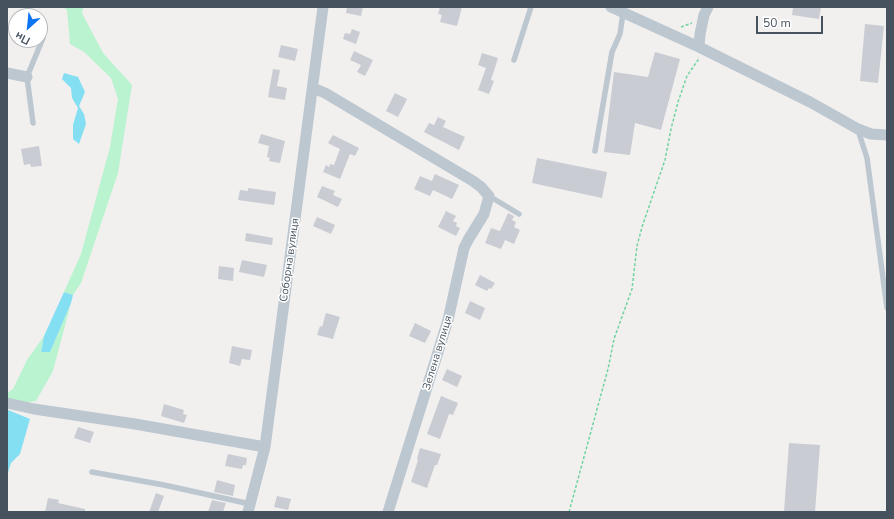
<!DOCTYPE html>
<meta charset="utf-8">
<style>
body{margin:0}
#map{position:relative;width:894px;height:519px;overflow:hidden;background:#f2efef;font-family:"Nunito Sans",sans-serif}
canvas{display:block}
.frame{position:absolute;inset:0;border:8px solid #46535f;pointer-events:none}
.north{position:absolute;left:8px;top:8px;width:40px;height:40px;box-sizing:border-box;background:#fff;border:1px solid #b5babf;border-radius:50%;rotate:207deg;font-size:11px;font-weight:700;line-height:16px;text-align:center;color:#46535f}
.north::after{content:'';display:block;margin:auto;width:14px;height:18px;background:#0a74f1;clip-path:polygon(50% 0,100% 100%,50% 72%,0 100%)}
.scale{position:absolute;left:756px;top:16px;width:67px;height:18px;box-sizing:border-box;border:2px solid #46535f;border-top:0;padding-left:5px;font-size:12px;line-height:14px;white-space:nowrap;color:#46535f;-webkit-text-stroke:3px #fff;paint-order:stroke}
</style>
<div id="map">
<canvas width="894" height="519"></canvas>
<div class="frame"></div>
<div class="north">Пн</div>
<div class="scale">50 m</div>
</div>
<script>
const ctx = document.querySelector('canvas').getContext('2d');
ctx.lineJoin = 'round';
function fill(path, color) {
  ctx.fillStyle = color;
  ctx.fill(path, 'evenodd');
}
function poly(rows) {
  const path = new Path2D();
  for (const r of rows) {
    path.moveTo(r[0], r[1]);
    for (let i = 2; i < r.length; i += 2) path.lineTo(r[i], r[i + 1]);
  }
  return path;
}
function trace(path, color, width, dash) {
  ctx.strokeStyle = color;
  ctx.lineWidth = width;
  ctx.lineCap = dash ? 'butt' : 'round';
  ctx.setLineDash(dash || []);
  ctx.stroke(path);
}
function write(font, color, halo, rows, align = 'center') {
  ctx.font = font + ' "Nunito Sans",sans-serif';
  ctx.lineWidth = 3;
  ctx.setLineDash([]);
  ctx.textBaseline = 'middle';
  ctx.strokeStyle = halo;
  ctx.fillStyle = color;
  for (const [text, x, y, turn = 0] of rows) {
    ctx.save();
    ctx.translate(x, y);
    ctx.rotate((+turn || 0) * Math.PI / 180);
    ctx.textAlign = isNaN(turn) ? turn : align;
    if (halo) ctx.strokeText(text, 0, 0);
    ctx.fillText(text, 0, 0);
    ctx.restore();
  }
}
const green = poly([
 [63,7,83,7,82,13,103,53,132,85,118,173,81,283,73,295,64,292,81,254,110,147,118,99,111,78,84,52,70,44,67,10],
 [71,303,53,371,36,401,25,403,7,398,7,393,13,389,27,360,44,336,41,351,50,351]
]);
const water = poly([
 [64,73,78,77,85,92,79,106,84,114,86,124,79,144,73,139,73,125,78,108,72,98,71,88,62,79],
 [64,292,73,295,71,303,50,352,41,352,44,336],
 [8,410,30,419,20,454,11,463,7,476]
]);
const building = poly([
 [347,7,363,7,361,16,346,13],
 [440,7,462,7,457,26,440,22,442,15,438,14],
 [793,7,821,7,819,19,792,15],
 [865,24,884,26,878,83,860,81],
 [352,29,360,32,356,44,343,39,345,33,350,34],
 [281,45,298,49,295,61,278,57],
 [354,51,373,60,365,76,357,72,361,65,350,60],
 [655,52,680,59,661,130,635,123,630,155,604,152,614,72,648,77],
 [482,53,498,58,491,80,494,81,489,94,478,90,486,68,478,65],
 [273,69,280,70,277,86,287,88,285,100,268,97],
 [395,93,407,99,398,117,386,111],
 [438,117,446,121,443,127,465,137,459,150,424,132,429,123,434,125],
 [261,134,285,141,280,163,269,161,270,158,267,157,269,146,258,143],
 [333,135,359,148,355,156,350,154,340,179,323,172,326,165,329,167,330,164,334,165,340,149,328,143],
 [39,146,42,166,31,167,30,164,24,165,21,149],
 [537,158,607,172,602,198,532,183],
 [435,174,459,185,452,199,433,190,430,196,414,189,420,176,432,181],
 [322,186,335,191,333,195,342,199,338,207,317,197],
 [248,188,276,192,274,205,238,200,240,190,248,191],
 [446,211,456,216,453,221,457,223,456,226,460,228,456,236,438,227],
 [508,213,514,216,512,220,516,222,514,227,520,230,514,244,505,240,501,249,485,243,491,228,500,231],
 [317,217,335,225,331,234,313,226],
 [246,233,273,238,272,245,245,241],
 [242,260,267,265,264,277,239,272],
 [219,266,234,268,233,281,218,279],
 [480,275,495,283,491,289,489,288,487,291,475,285],
 [470,301,485,308,480,320,465,313],
 [326,313,340,317,333,339,317,335,320,326,322,327],
 [415,323,431,331,425,343,409,336],
 [232,346,252,350,250,360,242,359,240,366,229,363],
 [447,369,462,376,457,387,442,380],
 [441,396,458,403,453,415,449,414,440,439,427,434],
 [164,404,184,410,183,414,187,415,184,423,161,416],
 [78,427,94,432,90,443,74,438],
 [789,443,820,445,815,512,784,512],
 [420,448,441,454,437,465,435,465,427,488,411,482,418,460,417,459],
 [228,454,247,458,246,465,243,465,242,469,225,466],
 [217,480,235,485,233,496,214,492],
 [156,493,164,496,158,512,149,512],
 [277,496,291,499,288,510,274,507],
 [48,498,59,500,58,503,85,509,85,512,45,512],
 [212,500,226,503,223,512,208,512]
]);
const path = poly([
 [681,27,692,23],
 [569,512,608,369,614,339,632,289,637,246,642,227,665,160,671,129,678,102,687,76,698,60,698,57]
]);
const service = poly([
 [514,60,531,7],
 [33,123,27,77,43,38],
 [858,130,867,158,887,308],
 [595,151,612,52,620,34,623,13],
 [489,196,519,214],
 [92,472,164,485,250,504]
]);
const minor = poly([
 [611,7,699,47,810,102,858,129,871,134,887,135],
 [699,47,700,34,704,15,708,7],
 [7,73,27,77],
 [313,88,325,93,473,181,481,187,489,196,484,214,468,240,464,248,448,320,388,512],
 [7,403,34,409,135,424,265,447],
 [248,512,265,447,323,7]
]);
const streetNames = [
 ["Соборна вулиця",290,260,-82],
 ["Зелена вулиця",438,353,-73]
];
fill(green, '#baf3cf');
fill(water, '#84dff3');
fill(building, '#c9ccd2');
trace(path, '#6fd4a0', 1.5, [3, 2]);
trace(service, '#bcc7d0', 5.5);
trace(minor, '#bcc7d0', 11);
write('11px', '#46535f', '#fff', streetNames);
</script>
